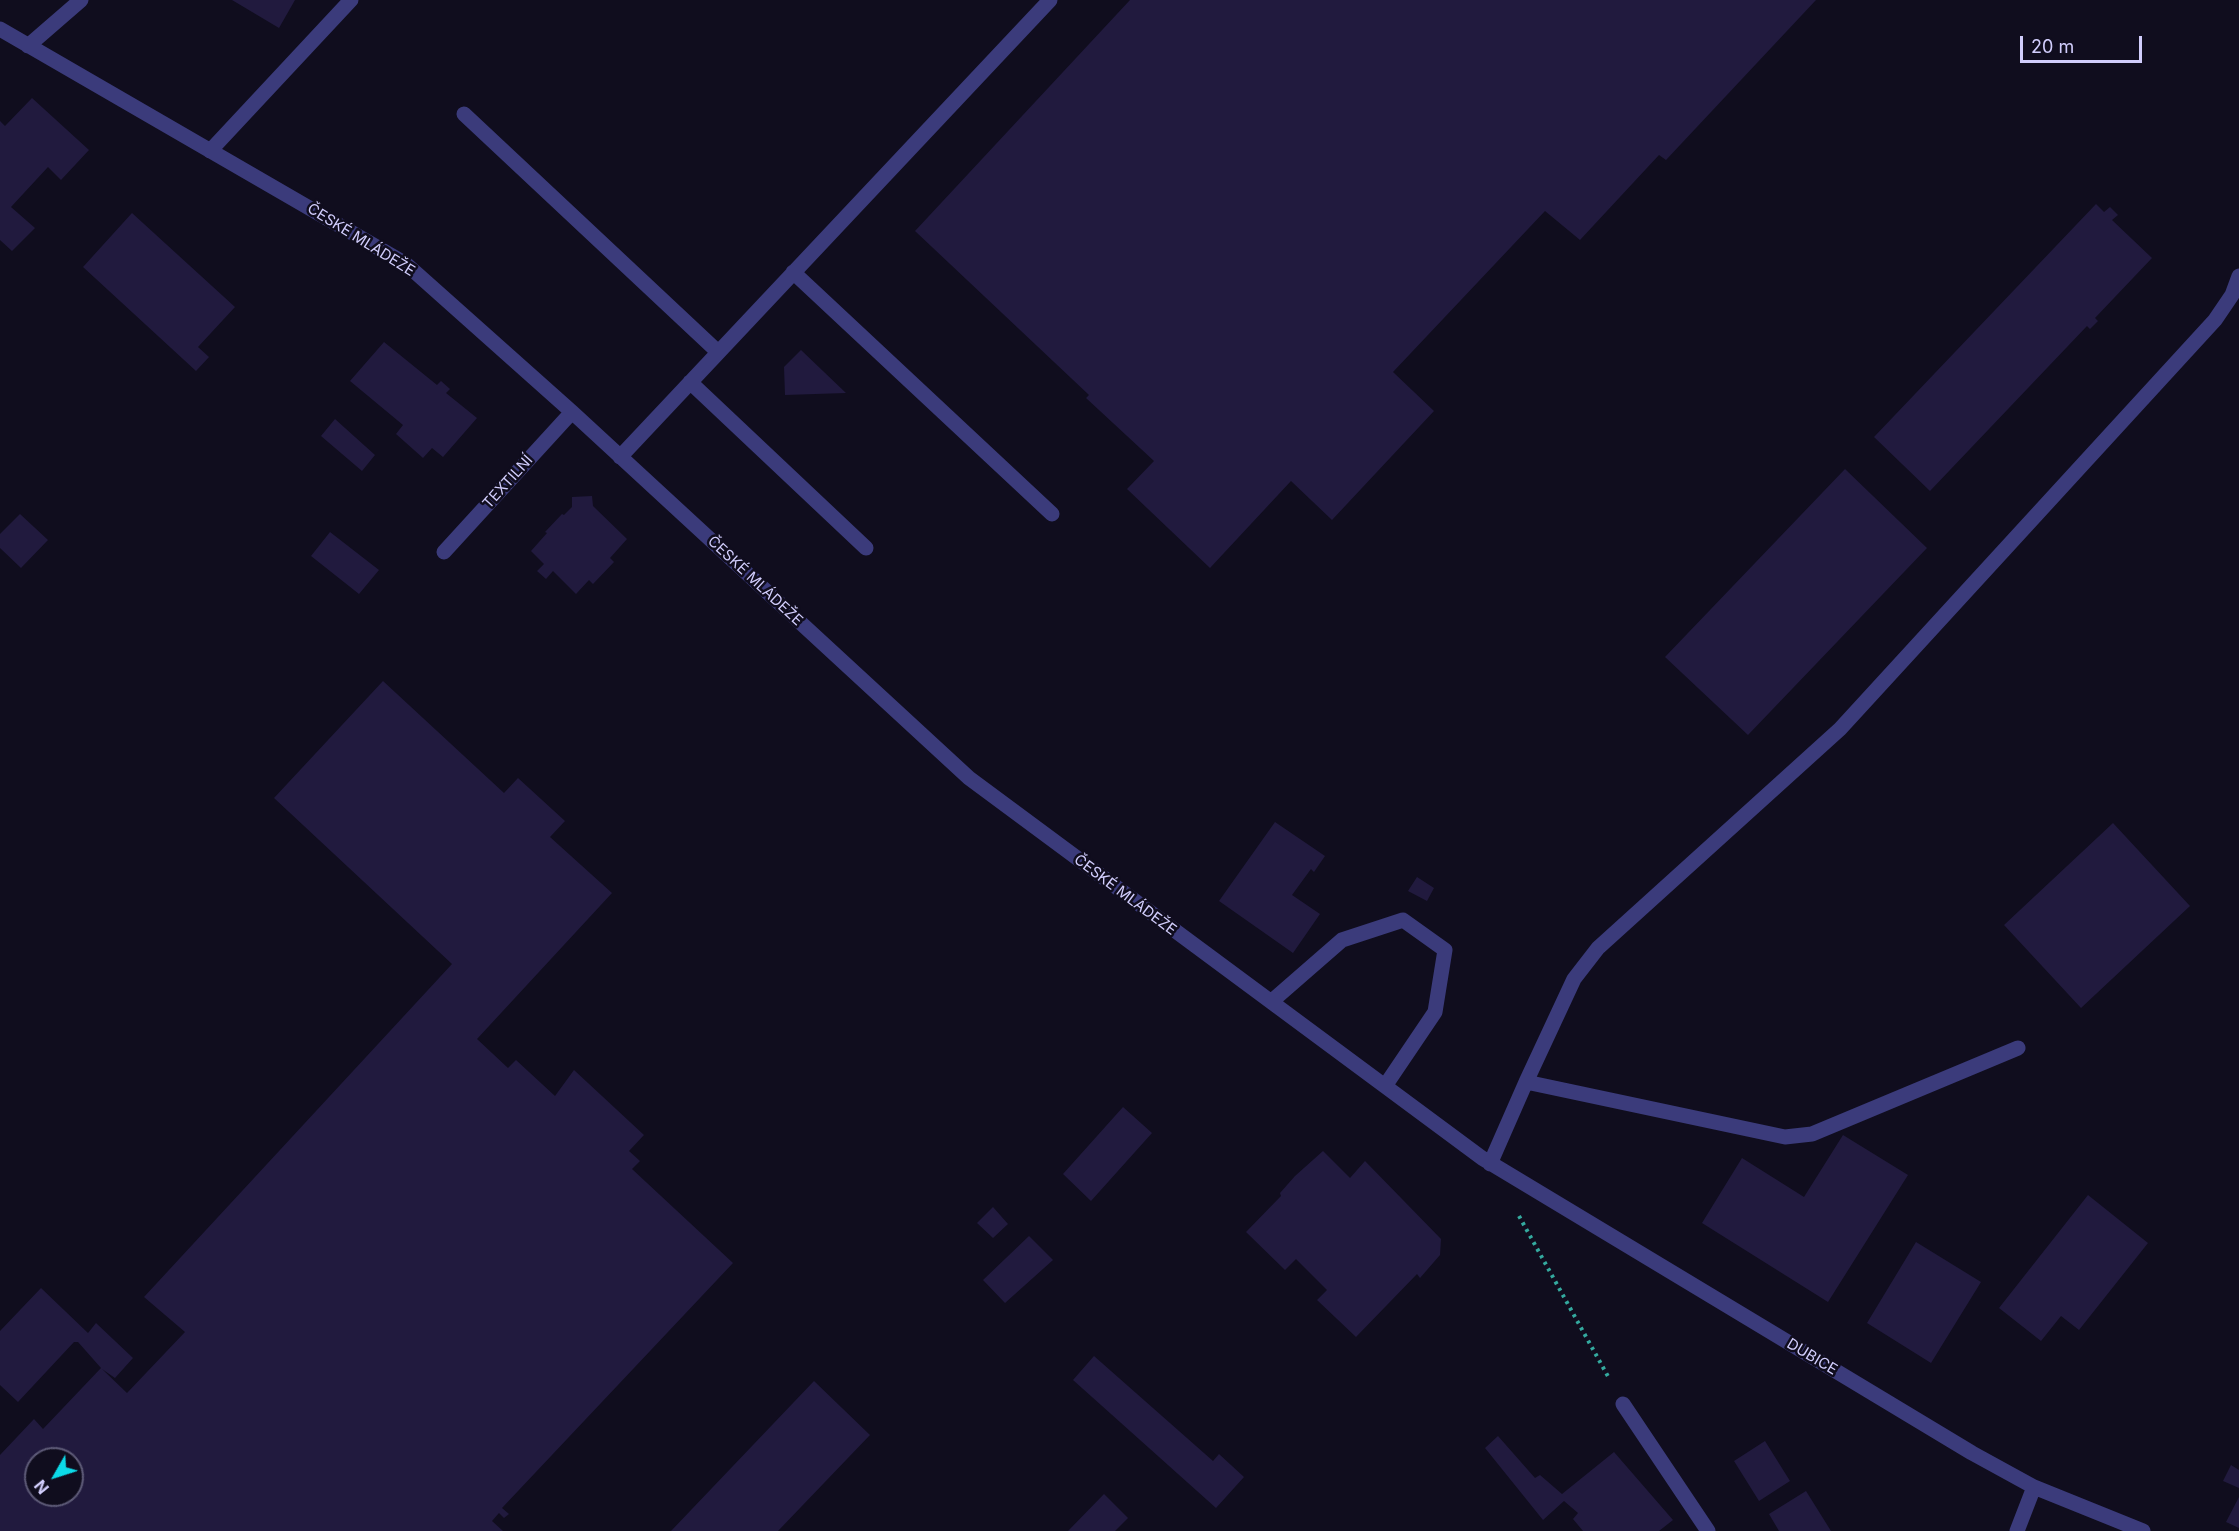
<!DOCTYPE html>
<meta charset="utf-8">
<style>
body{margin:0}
#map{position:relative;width:2239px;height:1531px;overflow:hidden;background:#100d1e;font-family:Inter,sans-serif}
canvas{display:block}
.north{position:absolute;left:24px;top:1447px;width:60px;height:60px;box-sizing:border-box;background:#100d1e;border:2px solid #5d5a77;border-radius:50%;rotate:231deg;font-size:16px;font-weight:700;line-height:24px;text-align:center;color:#d1cdfc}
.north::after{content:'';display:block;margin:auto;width:21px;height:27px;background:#0cdbe9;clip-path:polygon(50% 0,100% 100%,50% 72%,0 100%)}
.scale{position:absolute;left:2020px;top:36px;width:122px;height:27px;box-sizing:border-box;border:3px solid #d1cdfc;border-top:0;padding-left:8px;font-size:18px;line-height:21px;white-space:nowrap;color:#d1cdfc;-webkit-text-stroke:4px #100d1e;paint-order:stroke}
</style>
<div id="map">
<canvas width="2239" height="1531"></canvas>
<div class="north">N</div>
<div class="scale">20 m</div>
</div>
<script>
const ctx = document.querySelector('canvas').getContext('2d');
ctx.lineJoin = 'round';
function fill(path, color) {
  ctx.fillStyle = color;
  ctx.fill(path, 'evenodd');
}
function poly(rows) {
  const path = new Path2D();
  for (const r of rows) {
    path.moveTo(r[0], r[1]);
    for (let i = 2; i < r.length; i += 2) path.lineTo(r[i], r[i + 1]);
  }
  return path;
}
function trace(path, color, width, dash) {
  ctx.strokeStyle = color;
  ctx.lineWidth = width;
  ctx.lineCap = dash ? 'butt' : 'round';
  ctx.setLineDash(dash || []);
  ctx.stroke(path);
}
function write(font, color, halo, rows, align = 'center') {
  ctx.font = font + ' Inter,sans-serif';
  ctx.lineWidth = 5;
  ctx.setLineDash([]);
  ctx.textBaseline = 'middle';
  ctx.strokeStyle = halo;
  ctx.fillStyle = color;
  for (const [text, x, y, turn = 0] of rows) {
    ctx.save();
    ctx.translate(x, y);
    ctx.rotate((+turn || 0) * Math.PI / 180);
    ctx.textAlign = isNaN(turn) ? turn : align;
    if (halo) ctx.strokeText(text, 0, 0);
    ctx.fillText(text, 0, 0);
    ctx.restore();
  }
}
const building = poly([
 [232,0,295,0,279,28],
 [1130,0,1816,0,1666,160,1659,155,1580,240,1545,211,1393,372,1434,411,1332,520,1291,481,1210,568,1127,489,1154,461,1086,398,1089,395,915,231],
 [32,98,89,150,61,180,48,167,11,207,35,228,12,251,0,240,0,121,5,126],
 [2096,204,2104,212,2110,207,2118,215,2112,220,2152,258,2095,318,2098,321,2090,329,2087,326,1930,491,1874,437],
 [132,213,235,307,198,347,209,357,196,371,83,267],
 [384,342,437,385,441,381,450,389,446,393,477,418,443,457,432,448,423,458,396,434,403,425,350,381],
 [801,350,846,393,785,395,784,367],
 [335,419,375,455,362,471,321,436],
 [1845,469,1927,548,1748,735,1665,657],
 [592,496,593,506,627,539,610,558,614,562,593,584,589,580,576,594,553,571,546,579,537,571,544,564,531,551,547,533,545,532,562,514,564,515,572,507,572,497],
 [20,514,48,540,21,568,0,548,0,534],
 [330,532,379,570,359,594,311,556],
 [383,681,504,793,518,778,565,821,550,837,612,893,477,1039,508,1068,516,1060,555,1096,574,1070,644,1135,629,1151,640,1161,632,1169,733,1263,502,1508,509,1514,504,1518,499,1513,492,1521,503,1531,0,1531,0,1455,34,1419,43,1429,101,1368,78,1342,74,1342,18,1402,0,1385,0,1331,41,1288,88,1333,96,1323,133,1358,115,1378,102,1369,127,1393,185,1332,144,1297,452,964,274,798],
 [36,1459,72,1459,72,1495,36,1495],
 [1275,822,1325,856,1314,872,1311,869,1292,895,1320,914,1293,953,1219,901],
 [2113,823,2190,906,2081,1008,2004,925],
 [1417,877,1434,888,1427,901,1408,891],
 [1123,1107,1152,1133,1091,1201,1063,1174],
 [1843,1135,1908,1175,1828,1302,1702,1223,1742,1158,1804,1197],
 [1323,1151,1350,1178,1365,1161,1441,1239,1440,1255,1420,1278,1417,1274,1356,1337,1317,1300,1327,1290,1296,1259,1285,1270,1246,1232,1281,1196,1280,1193,1295,1176],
 [2088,1195,2148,1243,2079,1330,2061,1316,2041,1341,1999,1308],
 [993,1207,1008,1224,993,1238,977,1223],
 [1029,1236,1053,1260,1005,1303,983,1280],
 [1916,1242,1981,1282,1931,1363,1867,1323],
 [1094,1356,1213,1461,1219,1454,1244,1477,1216,1508,1073,1380],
 [814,1381,870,1435,778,1531,671,1531],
 [1498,1436,1535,1478,1540,1475,1562,1494,1614,1452,1673,1520,1659,1531,1583,1531,1573,1519,1578,1513,1564,1501,1543,1520,1485,1448],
 [1765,1441,1790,1481,1759,1501,1734,1461],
 [2231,1465,2239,1470,2239,1488,2223,1481],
 [1806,1491,1831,1531,1779,1531,1769,1514],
 [1104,1494,1128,1518,1115,1531,1068,1531],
 [2239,1497,2239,1528,2226,1522]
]);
const path = poly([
 [1519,1216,1610,1380]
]);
const minor = poly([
 [0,29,406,264,572,412,969,778,1482,1158,1972,1453,2034,1487,2143,1531],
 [28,46,81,0],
 [464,114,718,352],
 [210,151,351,0],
 [793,272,1052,514],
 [690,382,866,548],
 [620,457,1050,0],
 [444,552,572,412],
 [1272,1001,1342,940,1403,920,1445,950,1435,1012,1385,1086],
 [1526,1082,1785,1137,1812,1134,2018,1048],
 [1490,1164,1526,1082,1574,979,1598,948,1840,729,2215,320,2232,295,2239,276],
 [1623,1404,1708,1531],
 [2017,1531,2034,1487]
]);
const streetNames = [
 ["ČESKÉ MLÁDEŽE",361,240,32],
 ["TEXTILNÍ",508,482,-48],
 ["ČESKÉ MLÁDEŽE",755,581,43],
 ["ČESKÉ MLÁDEŽE",1125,895,37],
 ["DUBICE",1812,1357,31]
];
fill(building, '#211a3e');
trace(path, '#34aa9f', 4, [3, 4.5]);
trace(minor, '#3b3b7b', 15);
write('15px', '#d1cdfc', '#100d1e', streetNames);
</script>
